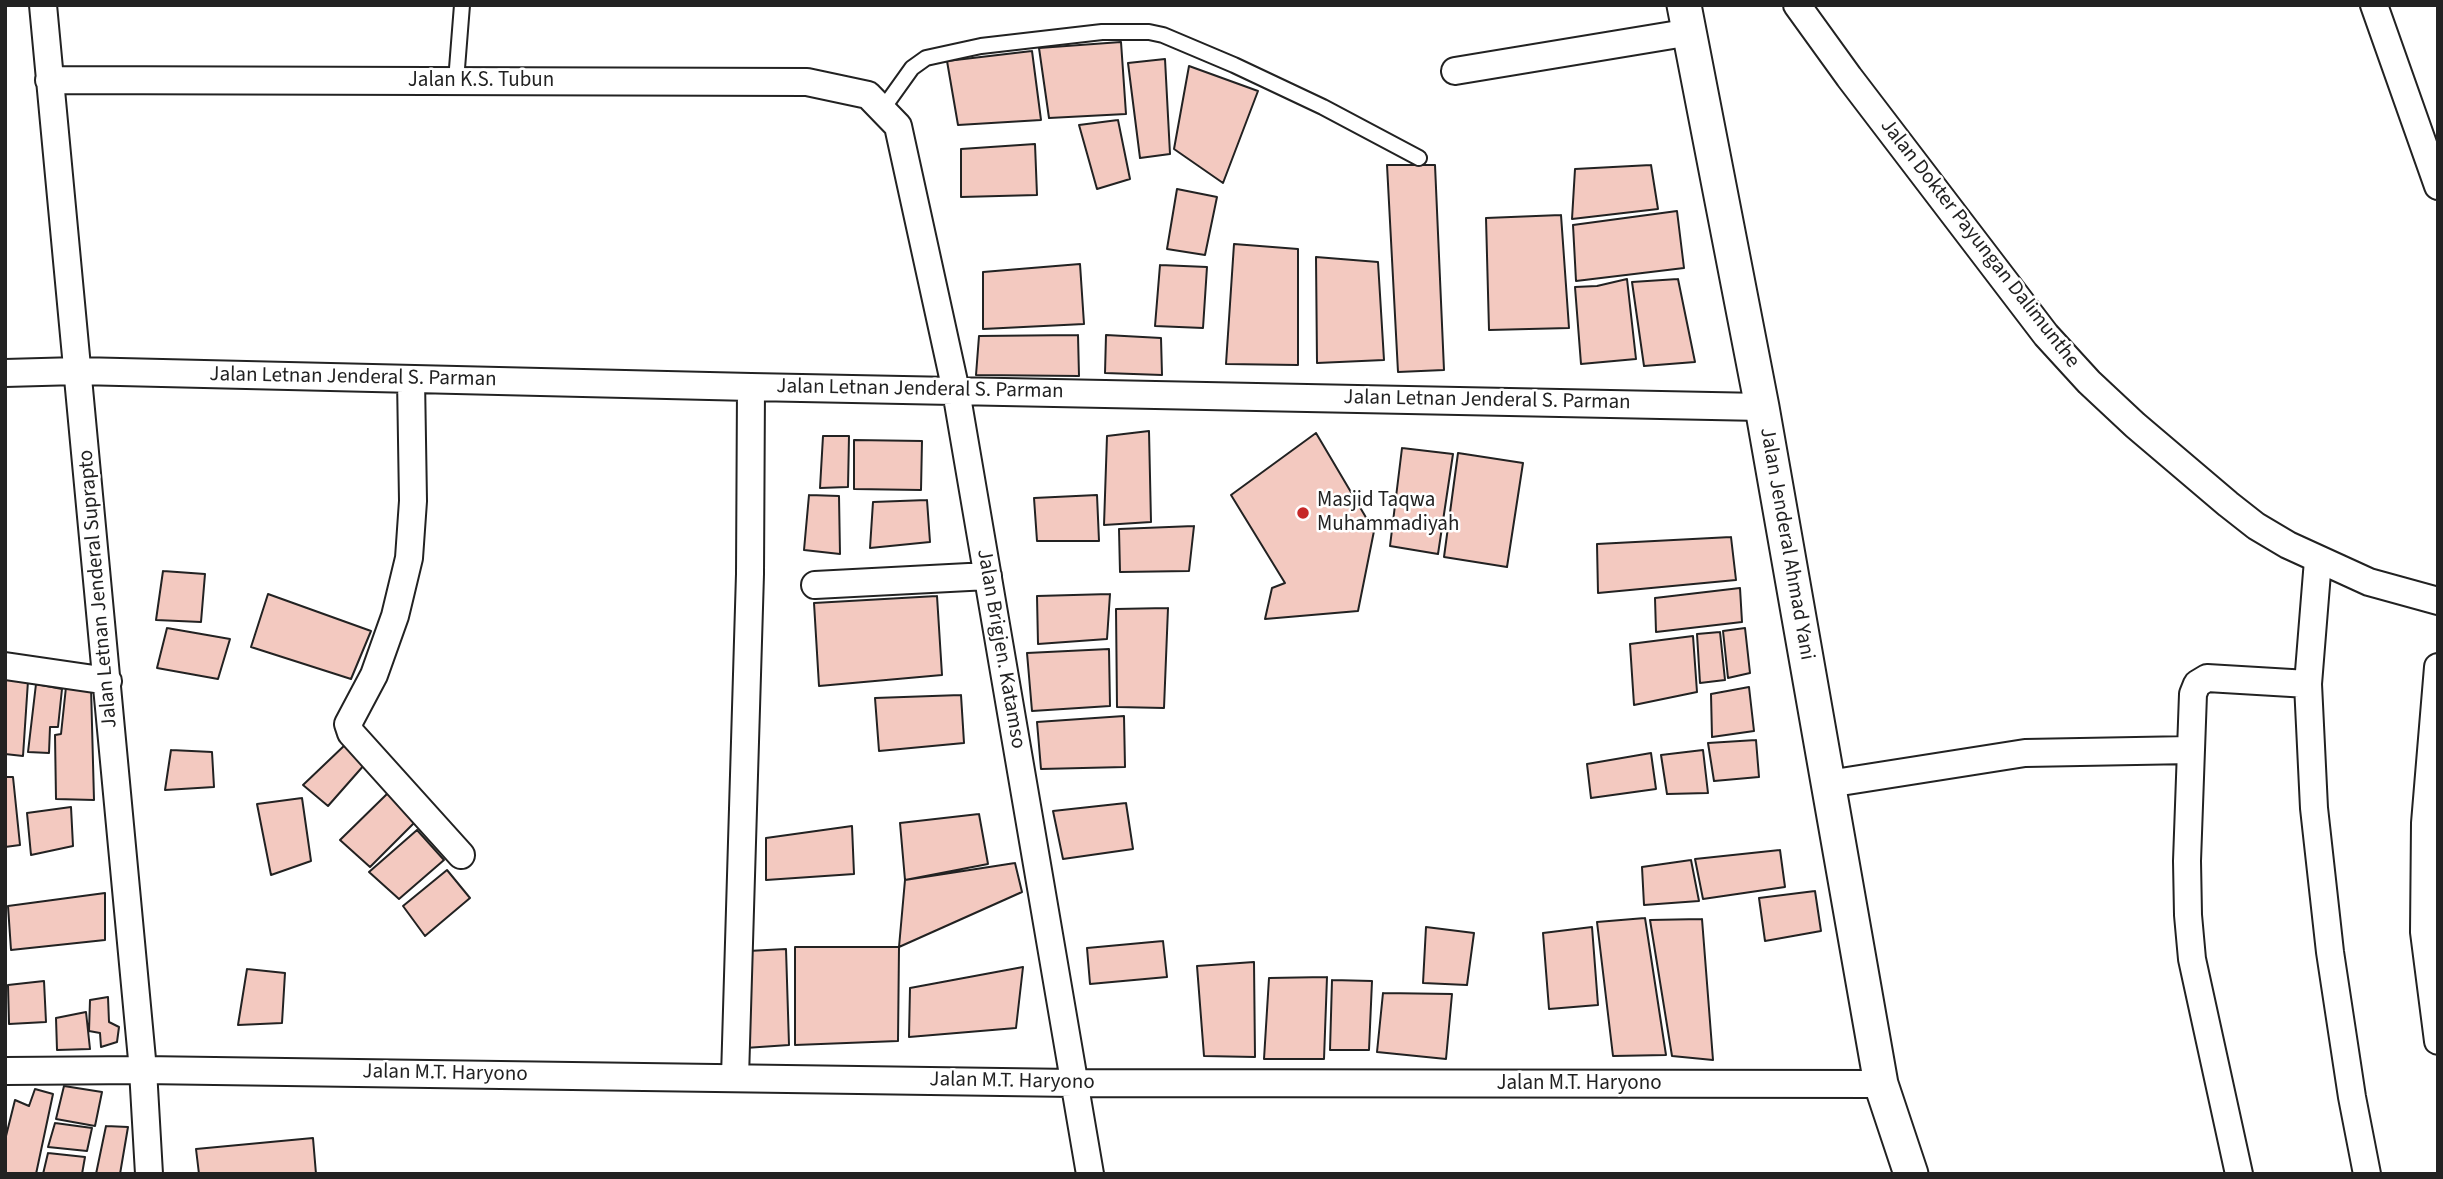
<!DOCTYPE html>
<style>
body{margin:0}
#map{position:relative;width:2443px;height:1179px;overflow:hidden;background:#fff;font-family:"Source Sans 3",sans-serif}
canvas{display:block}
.frame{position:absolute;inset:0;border:7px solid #222;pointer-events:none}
</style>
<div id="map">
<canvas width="2443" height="1179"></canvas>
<div class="frame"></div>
</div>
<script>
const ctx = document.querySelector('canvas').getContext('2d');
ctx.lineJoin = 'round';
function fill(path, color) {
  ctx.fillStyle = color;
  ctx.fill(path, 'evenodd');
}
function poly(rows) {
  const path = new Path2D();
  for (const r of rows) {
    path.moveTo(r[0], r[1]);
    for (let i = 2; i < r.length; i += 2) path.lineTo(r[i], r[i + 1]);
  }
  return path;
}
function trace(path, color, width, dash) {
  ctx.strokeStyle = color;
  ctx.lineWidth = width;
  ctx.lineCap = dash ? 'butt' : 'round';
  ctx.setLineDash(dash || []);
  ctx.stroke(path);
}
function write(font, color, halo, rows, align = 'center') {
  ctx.font = font + ' "Source Sans 3",sans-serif';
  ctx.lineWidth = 5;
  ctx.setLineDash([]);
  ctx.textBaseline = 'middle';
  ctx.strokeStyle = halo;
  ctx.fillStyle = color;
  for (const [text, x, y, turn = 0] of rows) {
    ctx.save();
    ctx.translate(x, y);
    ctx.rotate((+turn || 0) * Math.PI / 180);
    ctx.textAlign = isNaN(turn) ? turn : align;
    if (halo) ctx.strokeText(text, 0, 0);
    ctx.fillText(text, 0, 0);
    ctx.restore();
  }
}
const building = poly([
 [1121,42,1126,114,1049,118,1039,48,1121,42],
 [1032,51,1041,120,958,125,947,61,1032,51],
 [1165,59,1170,154,1140,158,1128,63,1165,59],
 [1189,66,1258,91,1223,183,1174,149,1189,66],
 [1118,120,1130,179,1097,189,1079,125,1118,120],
 [1035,144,1037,195,961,197,961,149,1035,144],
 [1387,165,1435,165,1444,370,1398,372,1387,165],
 [1651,165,1658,209,1572,219,1575,169,1651,165],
 [1177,189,1217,197,1205,255,1167,249,1177,189],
 [1677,211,1684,268,1576,281,1573,225,1677,211],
 [1561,215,1569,328,1489,330,1486,218,1561,215],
 [1234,244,1298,249,1298,365,1226,364,1234,244],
 [1316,257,1378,262,1384,360,1317,363,1316,257],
 [1080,264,1084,324,983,329,983,272,1080,264],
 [1160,265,1207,267,1203,328,1155,326,1160,265],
 [1627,279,1636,359,1581,364,1575,287,1597,286,1627,279],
 [1678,279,1695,362,1644,366,1632,282,1678,279],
 [1078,335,1079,376,976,375,979,336,1078,335],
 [1106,335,1161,338,1162,375,1105,373,1106,335],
 [1149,431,1151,522,1104,525,1107,436,1149,431],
 [1316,433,1374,531,1358,611,1265,619,1272,588,1285,583,1231,495,1316,433],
 [823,436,849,436,848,487,820,488,823,436],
 [854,440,922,441,921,490,854,489,854,440],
 [1402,448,1453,454,1438,554,1390,546,1402,448],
 [1458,453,1523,463,1507,567,1444,557,1458,453],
 [809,495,839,496,840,554,804,550,809,495],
 [1097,495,1099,541,1037,541,1034,498,1097,495],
 [927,500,930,542,870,548,873,502,927,500],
 [1194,526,1189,571,1120,572,1119,529,1194,526],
 [1731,537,1736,580,1598,593,1597,544,1731,537],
 [163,571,205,574,201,622,156,620,163,571],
 [1740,588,1742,622,1656,632,1655,598,1740,588],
 [268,594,371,631,351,679,251,647,268,594],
 [1110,594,1107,639,1038,644,1037,596,1110,594],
 [937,596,942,675,819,686,814,603,937,596],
 [1168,608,1164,708,1117,707,1116,609,1168,608],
 [167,628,230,639,218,679,157,668,167,628],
 [1745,628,1750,673,1728,678,1723,631,1745,628],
 [1720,632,1725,680,1700,683,1697,634,1720,632],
 [1693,636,1697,692,1634,705,1630,644,1693,636],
 [1109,649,1110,706,1032,711,1027,653,1109,649],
 [5,679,28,681,23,756,5,754,5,679],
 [36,684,62,689,58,727,50,727,49,753,28,752,36,684],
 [66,687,91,687,94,800,56,799,55,735,61,734,66,687],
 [1749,687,1754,731,1712,737,1711,694,1749,687],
 [961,695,964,743,879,751,875,698,961,695],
 [1124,716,1125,767,1041,769,1037,722,1124,716],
 [1756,740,1759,777,1714,781,1708,743,1756,740],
 [347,743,365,764,328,806,303,785,347,743],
 [171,750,212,752,214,787,165,790,171,750],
 [1703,750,1708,793,1667,794,1661,755,1703,750],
 [1651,753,1656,789,1591,798,1587,764,1651,753],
 [5,777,13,777,20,845,5,847,5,777],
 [389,792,414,823,370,867,340,840,389,792],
 [302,798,311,861,271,875,257,804,302,798],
 [1126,803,1133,849,1063,859,1053,811,1126,803],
 [71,807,73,846,31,855,27,813,71,807],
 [979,814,988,864,905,880,900,823,979,814],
 [852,826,854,874,766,880,766,838,852,826],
 [417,830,444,860,399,899,369,872,417,830],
 [1780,850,1785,887,1703,899,1695,859,1780,850],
 [1691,860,1699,901,1644,905,1642,867,1691,860],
 [1015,863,1022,892,899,947,905,880,1015,863],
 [447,870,470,898,425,936,403,906,447,870],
 [1815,891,1821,931,1765,941,1759,898,1815,891],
 [105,893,105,940,11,950,8,906,105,893],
 [1645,918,1666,1055,1613,1056,1597,922,1645,918],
 [1702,919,1713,1060,1672,1056,1650,920,1702,919],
 [1426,927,1474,933,1467,985,1423,983,1426,927],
 [1592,927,1598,1005,1549,1009,1543,933,1592,927],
 [1163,941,1167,977,1090,984,1087,948,1163,941],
 [795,947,899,947,898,1041,795,1045,795,947],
 [786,949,789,1045,745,1048,748,951,786,949],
 [1254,962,1255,1057,1204,1056,1197,966,1254,962],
 [1023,967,1016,1028,909,1037,910,988,1023,967],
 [247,969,285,973,282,1023,238,1025,247,969],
 [1327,977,1324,1059,1264,1059,1269,978,1327,977],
 [1332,980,1372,981,1369,1050,1330,1050,1332,980],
 [44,981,46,1022,9,1024,8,985,44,981],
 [1383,993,1452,994,1446,1059,1377,1052,1383,993],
 [108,997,109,1022,119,1027,117,1042,101,1047,100,1033,89,1031,90,1000,108,997],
 [86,1012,90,1049,57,1050,56,1018,86,1012],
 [64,1086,102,1092,95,1126,56,1119,64,1086],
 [35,1089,53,1094,36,1174,5,1174,5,1140,15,1100,29,1106,35,1089],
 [55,1123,92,1128,87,1151,48,1147,55,1123],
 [106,1126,128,1127,120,1174,96,1174,106,1126],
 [313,1138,316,1174,199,1174,196,1149,313,1138],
 [48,1153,85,1157,82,1174,43,1174,48,1153]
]);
const service = poly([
 [456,81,462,5],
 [882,110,912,68,926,58,981,46,1102,32,1149,32,1163,35,1234,65,1323,107,1419,158]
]);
const minor = poly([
 [43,5,143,1070,149,1174],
 [1797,5,1849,77,2046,335,2089,382,2135,425,2228,504,2256,526,2288,545,2369,582,2438,601],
 [2374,5,2438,186],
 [1455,71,1691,32],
 [49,80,807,82,868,95,898,126,956,391,1090,1174],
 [5,373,78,371,751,387,1762,407],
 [411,379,413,501,409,558,395,616,374,675,348,724,351,733,461,855],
 [2318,560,2308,684,2314,808,2330,952,2352,1097,2367,1174],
 [815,585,988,576],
 [5,666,108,681],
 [2438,667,2425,823,2424,932,2438,1041],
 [1828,784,2025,753,2191,750],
 [5,1071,143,1070,1073,1083,1881,1084],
 [735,1077,750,574,751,387],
 [2239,1174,2192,959,2188,915,2187,861,2193,694,2197,684,2207,678,2308,684]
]);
const tertiary = poly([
 [1684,5,1762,407,1881,1084,1911,1174]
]);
const markers = [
 [1303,513,7,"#c62828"]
];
const streetNames = [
 ["Jalan K.S. Tubun",481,81],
 ["Jalan Dokter Payungan Dalimunthe",1979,244,52],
 ["Jalan Letnan Jenderal S. Parman",353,378,1],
 ["Jalan Letnan Jenderal S. Parman",920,390,1],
 ["Jalan Letnan Jenderal S. Parman",1487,401,1],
 ["Jalan Jenderal Ahmad Yani",1786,544,80],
 ["Jalan Letnan Jenderal Suprapto",99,589,-95],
 ["Jalan Brigjen. Katamso",1000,649,80],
 ["Jalan M.T. Haryono",445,1074,1],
 ["Jalan M.T. Haryono",1012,1082,1],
 ["Jalan M.T. Haryono",1579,1084]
];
const poiNames = [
 ["Masjid Taqwa",1317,501],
 ["Muhammadiyah",1317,525]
];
fill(building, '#f3c9c0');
trace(building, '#222', 2);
trace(service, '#222', 18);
trace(minor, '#222', 30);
trace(tertiary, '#222', 37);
trace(service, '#fff', 14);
trace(minor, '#fff', 26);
trace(tertiary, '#fff', 33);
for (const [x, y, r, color] of markers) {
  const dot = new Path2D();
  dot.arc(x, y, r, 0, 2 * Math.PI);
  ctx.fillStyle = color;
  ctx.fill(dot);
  trace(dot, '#fff', 2.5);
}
write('21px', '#222', '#fff', streetNames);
write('21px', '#222', '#fff', poiNames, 'left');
</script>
